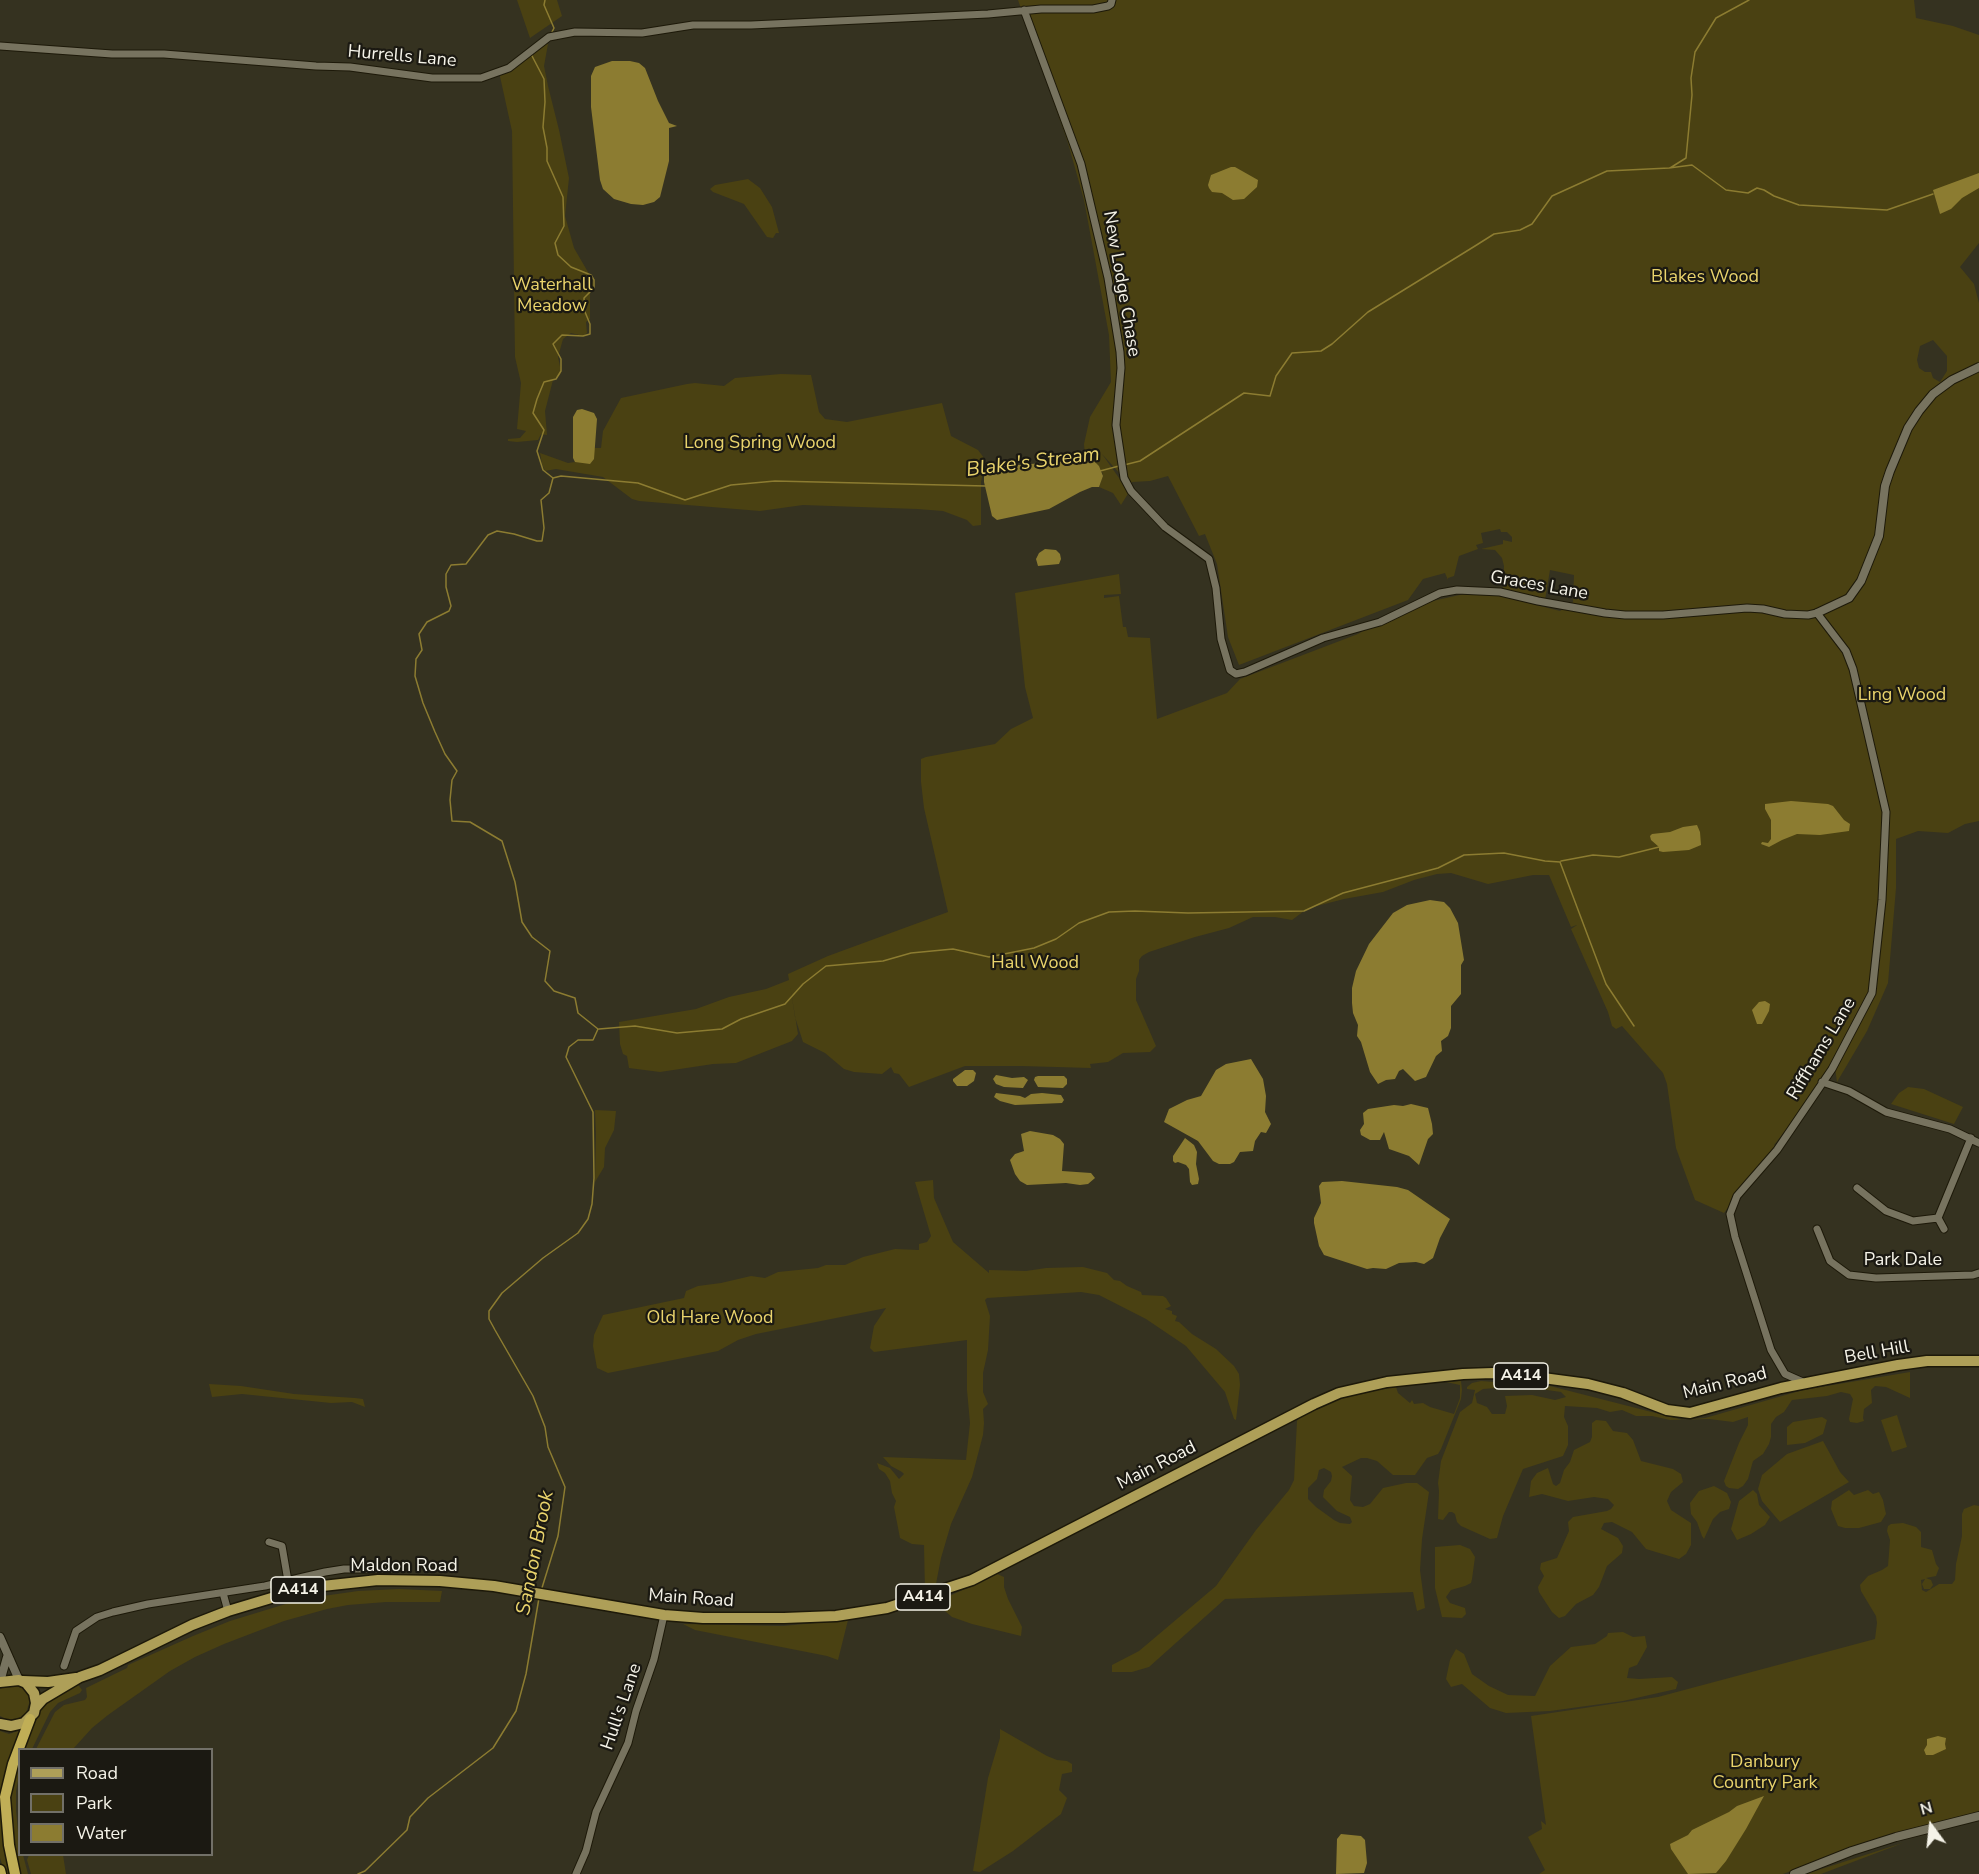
<!DOCTYPE html>
<style>
body{margin:0}
#map{position:relative;width:1979px;height:1874px;overflow:hidden;background:#353220;font-family:"Nunito Sans",sans-serif}
canvas{display:block}
.legend{position:absolute;left:18px;top:1748px;width:195px;height:108px;box-sizing:border-box;background:#1b1912;border:2px solid #727068;margin:0;padding:8px 10px;list-style:none;font-size:18px;color:#f5f3e8}
.legend li{display:flex;align-items:center;gap:12px;height:30px}
.legend b{width:30px;border:2px solid #727068}
.north{position:absolute;left:1901px;top:1796px;width:60px;height:60px;-webkit-text-stroke:4px #1b1912;paint-order:stroke;rotate:345deg;font-size:16px;font-weight:700;line-height:24px;text-align:center;color:#f5f3e8}
.north::after{content:'';display:block;margin:auto;width:21px;height:27px;background:#f5f3e8;clip-path:polygon(50% 0,100% 100%,50% 72%,0 100%)}
</style>
<div id="map">
<canvas width="1979" height="1874"></canvas>
<ul class="legend">
<li><b style="height:8px;background:#ae9f58"></b>Road</li>
<li><b style="height:16px;background:#4a4112"></b>Park</li>
<li><b style="height:16px;background:#8c7c31"></b>Water</li>
</ul>
<div class="north">N</div>
</div>
<script>
const ctx = document.querySelector('canvas').getContext('2d');
ctx.lineJoin = 'round';
function fill(path, color) {
  ctx.fillStyle = color;
  ctx.fill(path, 'evenodd');
}
function poly(rows) {
  const path = new Path2D();
  for (const r of rows) {
    path.moveTo(r[0], r[1]);
    for (let i = 2; i < r.length; i += 2) path.lineTo(r[i], r[i + 1]);
  }
  return path;
}
function trace(path, color, width, dash) {
  ctx.strokeStyle = color;
  ctx.lineWidth = width;
  ctx.lineCap = dash ? 'butt' : 'round';
  ctx.setLineDash(dash || []);
  ctx.stroke(path);
}
function write(font, color, halo, rows, align = 'center') {
  ctx.font = font + ' "Nunito Sans",sans-serif';
  ctx.lineWidth = 4.5;
  ctx.setLineDash([]);
  ctx.textBaseline = 'middle';
  ctx.strokeStyle = halo;
  ctx.fillStyle = color;
  for (const [text, x, y, turn = 0] of rows) {
    ctx.save();
    ctx.translate(x, y);
    ctx.rotate((+turn || 0) * Math.PI / 180);
    ctx.textAlign = isNaN(turn) ? turn : align;
    if (halo) ctx.strokeText(text, 0, 0);
    ctx.fillText(text, 0, 0);
    ctx.restore();
  }
}
const green = poly([
 [517,0,557,0,562,16,530,38],
 [1018,0,1914,0,1916,18,1953,26,1979,35,1979,243,1960,267,1974,284,1979,303,1979,821,1965,824,1948,833,1918,831,1896,839,1896,888,1888,983,1867,1031,1837,1082,1835,1068,1825,1079,1774,1145,1775,1146,1771,1155,1757,1168,1724,1213,1695,1200,1676,1148,1667,1084,1663,1073,1622,1026,1616,1029,1612,1026,1608,1012,1571,929,1577,925,1571,927,1549,875,1533,875,1488,884,1451,873,1437,874,1414,880,1383,892,1344,899,1313,907,1304,911,1292,920,1275,917,1253,917,1229,928,1195,937,1149,952,1142,956,1139,960,1139,971,1136,979,1136,1000,1156,1046,1150,1052,1123,1053,1108,1062,1090,1064,1091,1068,1021,1066,965,1066,909,1087,899,1074,894,1073,891,1067,882,1074,854,1072,844,1069,825,1053,803,1042,795,1017,790,985,798,1034,792,1041,736,1063,713,1064,660,1072,629,1068,627,1056,623,1054,620,1044,619,1022,696,1009,729,997,766,989,789,980,788,974,828,956,948,912,924,808,921,782,921,759,926,757,995,744,1011,729,1033,718,1025,687,1015,593,1119,574,1121,594,1104,595,1104,598,1119,596,1123,627,1126,627,1128,637,1150,638,1157,719,1227,693,1240,679,1358,634,1366,629,1394,620,1407,611,1428,602,1473,592,1497,595,1560,611,1573,602,1574,575,1550,570,1545,600,1503,590,1504,566,1502,558,1495,550,1481,549,1503,544,1503,540,1512,542,1512,537,1507,532,1501,532,1500,529,1481,533,1483,543,1476,545,1478,549,1459,556,1454,576,1448,578,1448,580,1445,573,1423,579,1408,600,1239,665,1228,637,1217,564,1205,534,1199,536,1168,476,1150,481,1132,482,1132,487,1102,454,1129,492,1121,505,1113,493,1099,487,1103,475,1102,472,1094,461,1085,456,1084,444,1090,417,1111,382,1109,335,1084,200,1068,143],
 [1933,340,1947,356,1947,371,1940,382,1933,378,1931,372,1925,372,1919,368,1917,360,1920,346],
 [542,43,548,44,544,66,548,86,559,130,569,178,565,216,574,248,592,279,593,285,590,291,590,319,586,322,587,333,583,336,571,333,563,339,558,357,561,371,560,375,553,380,545,411,547,435,541,434,538,440,517,442,508,441,508,439,520,438,526,431,517,429,521,383,515,357,512,131,499,72],
 [748,179,760,188,772,207,779,233,776,233,773,238,767,237,744,204,713,192,710,189,715,185],
 [781,374,811,375,819,412,825,419,847,422,942,403,951,436,978,450,984,458,985,462,981,482,981,525,973,526,967,520,943,511,917,509,803,505,760,511,639,501,632,499,603,477,556,469,545,471,542,464,540,453,568,463,575,462,595,448,601,448,603,431,621,398,687,384,695,383,724,386,735,378],
 [1908,1087,1924,1089,1963,1107,1954,1124,1891,1104,1899,1093],
 [595,1110,616,1111,614,1130,605,1148,604,1167,595,1182,596,1134],
 [933,1180,934,1198,953,1242,989,1273,989,1270,1026,1271,1046,1268,1083,1267,1107,1273,1114,1280,1120,1281,1127,1286,1141,1292,1142,1295,1163,1296,1166,1298,1171,1306,1165,1309,1172,1311,1172,1314,1177,1316,1175,1321,1179,1322,1192,1334,1216,1349,1234,1366,1239,1374,1240,1385,1236,1420,1234,1419,1225,1392,1186,1346,1146,1319,1099,1295,1081,1292,987,1298,985,1300,990,1316,988,1350,983,1373,983,1392,988,1404,983,1409,984,1423,983,1435,972,1477,951,1524,941,1558,935,1589,925,1592,924,1545,912,1544,900,1538,894,1507,896,1501,892,1493,890,1481,885,1473,879,1469,877,1463,890,1468,899,1479,904,1474,902,1472,891,1466,883,1457,966,1460,970,1423,967,1390,967,1340,874,1352,870,1348,874,1326,886,1308,756,1334,738,1340,718,1351,608,1373,597,1368,593,1346,594,1335,603,1315,684,1298,686,1291,698,1286,721,1283,751,1276,765,1278,778,1272,818,1268,826,1265,845,1265,863,1257,895,1249,919,1250,919,1244,927,1242,931,1236,915,1182],
 [1910,1372,1910,1398,1886,1387,1875,1386,1871,1390,1872,1403,1864,1409,1863,1418,1864,1421,1857,1423,1850,1422,1849,1419,1853,1399,1850,1394,1841,1392,1827,1396,1792,1400,1784,1412,1776,1417,1771,1424,1771,1437,1769,1444,1763,1454,1753,1461,1748,1479,1743,1486,1738,1489,1729,1488,1726,1486,1724,1481,1739,1443,1748,1425,1748,1417,1733,1422,1709,1419,1670,1420,1652,1416,1636,1416,1622,1410,1610,1412,1597,1408,1565,1406,1564,1417,1568,1426,1568,1445,1563,1456,1523,1469,1503,1516,1497,1538,1490,1539,1461,1526,1457,1522,1455,1514,1452,1512,1449,1512,1443,1520,1438,1519,1439,1491,1438,1483,1441,1461,1460,1412,1472,1403,1475,1390,1467,1389,1467,1387,1472,1383,1481,1381,1550,1386,1683,1420,1705,1418,1803,1390],
 [1527,1387,1561,1392,1566,1397,1555,1400,1532,1395,1505,1396,1507,1406,1505,1414,1492,1414,1487,1407,1477,1403,1475,1394,1483,1389,1496,1388,1512,1390],
 [1461,1381,1462,1390,1461,1399,1441,1449,1438,1454,1427,1458,1415,1475,1393,1475,1377,1461,1367,1458,1361,1458,1342,1467,1352,1476,1350,1500,1354,1506,1363,1507,1370,1504,1383,1488,1406,1483,1417,1483,1429,1492,1422,1539,1420,1570,1425,1608,1417,1611,1413,1592,1225,1599,1149,1667,1132,1672,1112,1672,1112,1665,1139,1651,1216,1586,1256,1530,1289,1490,1294,1480,1297,1421,1300,1416,1336,1399,1355,1393,1396,1387,1398,1393,1410,1403,1412,1400,1414,1404,1423,1403,1430,1407,1454,1414,1460,1398,1460,1385,1446,1382],
 [1324,1468,1331,1472,1332,1476,1331,1481,1324,1490,1323,1497,1337,1511,1350,1517,1352,1522,1350,1524,1340,1523,1334,1520,1316,1507,1308,1499,1308,1488,1317,1479,1319,1470],
 [209,1384,241,1386,294,1394,355,1398,363,1399,365,1407,352,1402,331,1403,242,1394,212,1397],
 [1897,1415,1907,1447,1892,1452,1881,1420],
 [1822,1417,1827,1420,1823,1434,1805,1443,1787,1445,1787,1427,1793,1422],
 [1596,1420,1606,1421,1613,1431,1627,1433,1633,1440,1641,1461,1673,1469,1681,1474,1683,1482,1671,1492,1667,1501,1671,1510,1691,1523,1691,1545,1686,1554,1679,1559,1646,1549,1632,1532,1612,1522,1604,1523,1601,1529,1618,1538,1623,1546,1622,1553,1607,1566,1599,1587,1593,1595,1576,1604,1565,1616,1559,1618,1552,1612,1539,1592,1538,1587,1544,1576,1540,1569,1541,1563,1557,1558,1569,1531,1568,1522,1573,1517,1607,1511,1611,1509,1614,1505,1608,1499,1594,1497,1568,1501,1542,1494,1529,1497,1531,1481,1537,1473,1548,1468,1553,1484,1556,1486,1560,1483,1564,1470,1570,1462,1574,1450,1590,1442,1592,1437,1592,1423],
 [1823,1441,1840,1472,1849,1482,1780,1522,1762,1501,1758,1489,1762,1475,1787,1454],
 [1714,1486,1727,1493,1731,1502,1729,1509,1720,1512,1713,1519,1704,1539,1702,1536,1697,1522,1691,1514,1690,1503,1699,1491],
 [1753,1490,1757,1494,1759,1505,1770,1517,1765,1525,1751,1534,1737,1540,1731,1529,1739,1501],
 [1849,1490,1854,1495,1868,1490,1873,1494,1879,1492,1883,1500,1886,1514,1881,1522,1859,1528,1845,1528,1838,1526,1831,1509,1832,1501],
 [1974,1505,1979,1506,1979,1814,1845,1850,1783,1874,1539,1874,1545,1870,1528,1837,1542,1829,1541,1821,1546,1825,1531,1716,1658,1697,1875,1639,1877,1623,1876,1616,1861,1591,1860,1585,1868,1576,1882,1570,1888,1566,1890,1540,1887,1531,1888,1526,1891,1524,1903,1523,1916,1527,1921,1532,1921,1547,1932,1550,1936,1564,1939,1568,1936,1576,1926,1578,1931,1580,1933,1585,1930,1589,1924,1589,1922,1584,1925,1579,1921,1580,1922,1590,1926,1592,1939,1584,1952,1584,1955,1580,1956,1564,1962,1536,1962,1514,1964,1509],
 [1460,1545,1470,1549,1475,1557,1472,1579,1471,1583,1465,1586,1451,1590,1446,1597,1450,1603,1465,1608,1466,1614,1462,1618,1442,1617,1435,1588,1435,1547],
 [997,1574,1004,1577,1004,1587,1008,1599,1022,1627,1021,1636,972,1624,952,1617,937,1604,943,1599],
 [399,1589,442,1591,440,1602,386,1602,348,1605,327,1609,284,1621,224,1644,195,1657,170,1671,108,1715,92,1728,73,1749,36,1749,55,1712,64,1705,85,1700,87,1697,86,1688,127,1668,128,1665,193,1636,230,1621,302,1599,358,1591],
 [848,1620,838,1660,827,1656,695,1630,683,1624,783,1626],
 [1623,1632,1633,1637,1645,1636,1647,1647,1637,1665,1629,1668,1627,1678,1639,1679,1672,1677,1678,1682,1676,1689,1623,1701,1550,1711,1506,1713,1490,1708,1462,1684,1451,1687,1446,1679,1450,1660,1456,1649,1464,1654,1472,1674,1489,1686,1508,1695,1535,1696,1550,1666,1571,1647,1595,1644,1607,1636,1608,1633],
 [77,1683,82,1690,80,1693,58,1703,50,1712,32,1749,21,1750,44,1704],
 [8,1685,15,1685,22,1688,27,1693,30,1700,26,1713,15,1721,8,1720,0,1716,0,1689],
 [1000,1729,1047,1756,1057,1760,1067,1761,1072,1764,1072,1772,1062,1774,1059,1790,1067,1798,1061,1814,1013,1851,980,1872,973,1871,988,1778,1000,1738],
 [21,1730,6,1771,2,1792,11,1874,5,1874,0,1858,0,1731,9,1734],
 [19,1754,19,1776,16,1791,16,1810,20,1854,23,1855,28,1874,18,1874,12,1843,9,1800],
 [1903,1843,1821,1874,1806,1874,1890,1847],
 [29,1855,63,1855,66,1874,31,1874,27,1860]
]);
const water = poly([
 [612,61,630,61,639,63,645,68,658,101,669,123,677,126,669,128,669,161,660,197,654,202,643,205,631,204,614,199,603,189,600,180,591,107,591,76,595,67],
 [1231,167,1235,167,1258,180,1257,187,1244,199,1233,200,1222,193,1212,192,1209,188,1208,185,1211,175],
 [1979,173,1979,188,1962,198,1951,209,1940,214,1933,190],
 [582,409,594,413,597,419,594,459,590,464,575,462,573,458,573,417,577,410],
 [1081,460,1094,461,1099,466,1103,476,1099,487,1092,487,1080,492,1049,509,997,520,992,516,984,482,984,470,987,466,990,464,1005,466],
 [1045,549,1056,550,1060,554,1061,559,1059,564,1038,566,1036,559,1039,553],
 [1791,801,1828,804,1833,806,1844,820,1850,824,1849,831,1820,835,1797,834,1782,840,1769,847,1761,844,1762,842,1768,843,1771,839,1771,820,1765,809,1765,804],
 [1697,825,1700,832,1701,845,1689,850,1663,852,1659,851,1659,847,1651,840,1650,836,1652,834,1670,832,1683,827],
 [1430,900,1444,902,1450,908,1458,923,1464,960,1461,965,1461,994,1451,1006,1451,1028,1448,1036,1441,1041,1442,1051,1436,1056,1426,1077,1415,1081,1403,1069,1399,1071,1395,1079,1386,1080,1378,1084,1370,1072,1361,1042,1357,1036,1358,1025,1353,1013,1352,1003,1352,988,1356,971,1369,944,1393,913,1407,905],
 [1765,1001,1770,1004,1769,1011,1762,1024,1757,1024,1752,1010,1759,1002],
 [1251,1059,1263,1079,1266,1096,1265,1112,1271,1124,1266,1133,1261,1132,1255,1141,1253,1151,1240,1152,1234,1162,1230,1164,1219,1164,1213,1161,1198,1141,1164,1122,1169,1109,1187,1100,1201,1096,1216,1070,1226,1064],
 [965,1070,973,1070,976,1073,974,1081,967,1086,957,1086,953,1081,953,1079],
 [996,1075,1012,1078,1024,1077,1028,1080,1023,1088,1004,1087,996,1084,993,1079],
 [1038,1076,1064,1076,1067,1079,1067,1084,1063,1088,1038,1087,1034,1080,1035,1077],
 [996,1093,1020,1096,1025,1098,1031,1094,1042,1093,1061,1095,1064,1100,1062,1103,1015,1105,1000,1101,994,1097],
 [1411,1104,1428,1108,1432,1124,1433,1134,1428,1139,1419,1165,1409,1156,1389,1149,1384,1132,1380,1140,1370,1140,1361,1135,1360,1130,1364,1124,1363,1113,1368,1109,1394,1105,1403,1106],
 [1030,1131,1053,1135,1060,1139,1064,1144,1062,1171,1091,1173,1095,1178,1088,1184,1080,1185,1066,1183,1027,1185,1020,1181,1015,1174,1010,1160,1015,1154,1024,1151,1021,1134],
 [1185,1138,1194,1145,1197,1152,1196,1164,1199,1179,1198,1184,1192,1185,1190,1182,1189,1169,1186,1165,1178,1162,1175,1163,1173,1161,1173,1156],
 [1342,1181,1397,1187,1408,1190,1450,1219,1440,1238,1433,1258,1424,1264,1416,1262,1399,1263,1386,1269,1373,1268,1367,1269,1324,1255,1319,1246,1314,1223,1314,1218,1321,1203,1319,1186,1322,1182],
 [1938,1736,1946,1738,1945,1744,1946,1749,1933,1755,1926,1755,1924,1750,1927,1745,1927,1739],
 [1764,1796,1746,1829,1726,1861,1716,1873,1688,1874,1671,1849,1670,1844,1688,1835,1692,1830,1729,1812,1737,1806],
 [1341,1834,1361,1836,1365,1840,1367,1863,1364,1873,1336,1874,1337,1839]
]);
const stream = poly([
 [545,0,544,5,554,28,551,34],
 [531,54,544,79,545,102,543,127,547,148,547,161,563,197,564,226,555,243,558,255,571,267,591,275,594,280,594,288,584,298,585,312,590,324,590,334,583,336,562,335,553,344,561,359,561,371,556,379,544,382,537,399,533,413,544,430,537,451,543,470,553,478,549,493,541,500,544,528,542,541,537,541,514,534,497,531,488,535,466,564,451,565,446,574,446,587,451,606,449,611,427,622,419,634,422,650,416,659,415,676,423,703,435,732,445,754,457,771,452,780,450,800,452,821,470,822,502,841,515,882,522,922,532,937,550,951,545,981,554,991,575,998,578,1013,598,1029,593,1040,578,1040,569,1047,566,1057,593,1112,594,1178,592,1204,588,1219,578,1233,543,1258,502,1293,489,1311,489,1319,495,1330,533,1396,545,1427,548,1447,565,1487,558,1536,541,1591],
 [1670,168,1686,158,1692,95,1691,78,1695,52,1716,18,1749,0],
 [1124,465,1140,461,1244,393,1270,396,1276,376,1292,353,1321,351,1332,344,1368,312,1475,246,1494,234,1520,230,1532,224,1552,196,1607,171,1669,168,1692,165,1726,190,1748,193,1757,188,1764,190,1774,196,1799,205,1887,210,1933,194],
 [1100,471,1119,466],
 [553,478,561,476,638,483,685,500,731,485,775,481,986,486],
 [1561,861,1593,855,1619,857,1659,847],
 [599,1029,635,1026,677,1033,722,1029,741,1019,785,1004,803,984,826,966,883,961,911,953,953,949,989,957,1034,948,1056,939,1079,923,1109,912,1135,911,1188,913,1304,911,1343,893,1438,868,1464,855,1504,853,1545,861,1560,862,1606,984,1634,1026],
 [358,1874,365,1871,407,1830,410,1817,428,1798,493,1748,516,1711,526,1674,539,1598]
]);
const minor = poly([
 [1024,10,1081,164,1108,278,1120,352,1121,368,1116,425,1124,478,1131,491,1165,527,1209,559,1216,588,1221,639,1230,670,1236,674,1245,672,1323,638,1380,622,1440,593,1457,590,1500,592,1538,601,1605,613,1625,615,1663,615,1747,608,1763,609,1785,614,1808,615,1817,613,1846,651,1853,669,1886,812,1882,900,1872,993,1832,1069,1777,1150,1737,1196,1730,1214,1735,1237,1771,1350,1785,1374,1803,1382],
 [0,46,112,54,164,54,316,66,350,67,432,78,481,78,509,68,549,37,575,32,642,33,693,25,751,25,988,14,1041,9,1093,9,1108,6,1111,4,1112,0],
 [1822,1082,1849,1091,1886,1112,1950,1129,1979,1143],
 [1857,1188,1886,1211,1913,1221,1938,1218,1971,1138],
 [1938,1218,1944,1229],
 [1817,1229,1830,1261,1849,1275,1876,1278,1973,1275,1979,1273],
 [269,1542,282,1546,288,1581],
 [223,1593,228,1611],
 [64,1666,76,1631,97,1617,113,1612,148,1604,265,1586,325,1572,344,1569,391,1569],
 [576,1874,586,1851,596,1812,628,1743,636,1711,654,1659,664,1615]
]);
const tertiary = poly([
 [1817,613,1849,598,1861,581,1879,536,1885,486,1890,471,1908,428,1919,411,1933,394,1952,380,1979,367],
 [0,1637,19,1680],
 [0,1682,7,1657],
 [1794,1874,1852,1851,1896,1837,1979,1816]
]);
const primary = poly([
 [23,1681,48,1682,76,1678],
 [0,1682,19,1680,26,1683,34,1693,36,1703,34,1713,24,1723,11,1726,0,1724],
 [35,1708,43,1699,80,1677,100,1670,192,1625,228,1611,288,1593,313,1587,378,1580,440,1581,494,1586,664,1615,703,1618,784,1618,836,1616,887,1608,972,1580,1314,1404,1339,1393,1387,1382,1463,1374,1493,1373,1543,1378,1588,1384,1623,1393,1667,1410,1690,1413,1781,1388,1898,1365,1927,1361,1979,1361]
]);
const trunk = poly([
 [0,1870,1,1874],
 [15,1874,9,1845,5,1797,13,1764,30,1719]
]);
const shields = [
 [1521,1376,54],
 [298,1590,54],
 [923,1597,54]
];
const shieldNames = [
 ["A414",1521,1376],
 ["A414",298,1590],
 ["A414",923,1597]
];
const streetNames = [
 ["Hurrells Lane",402,57,5],
 ["New Lodge Chase",1121,284,80],
 ["Graces Lane",1539,586,10],
 ["Riffhams Lane",1822,1049,-59],
 ["Park Dale",1903,1261],
 ["Bell Hill",1877,1353,-10],
 ["Main Road",1725,1384,-14],
 ["Main Road",1157,1466,-27],
 ["Maldon Road",404,1567],
 ["Main Road",691,1599,4],
 ["Hull's Lane",622,1707,-71]
];
const parkNames = [
 ["Blakes Wood",1705,278],
 ["Waterhall",552,286],
 ["Meadow",552,307],
 ["Long Spring Wood",760,444],
 ["Ling Wood",1902,696],
 ["Hall Wood",1035,964],
 ["Old Hare Wood",710,1319],
 ["Danbury",1765,1763],
 ["Country Park",1765,1784]
];
const waterNames = [
 ["Blake's Stream",1033,463,-7],
 ["Sandon Brook",536,1553,-79]
];
fill(green, '#4a4112');
fill(water, '#8c7c31');
trace(stream, '#8c7c31', 1.5);
trace(minor, '#1d1909', 9);
trace(tertiary, '#1d1909', 10);
trace(primary, '#1d1909', 13);
trace(trunk, '#1d1909', 13);
trace(minor, '#77735f', 7);
trace(tertiary, '#77735f', 8);
trace(primary, '#ae9f58', 10);
trace(trunk, '#c0ae56', 10);
for (const [x, y, w] of shields) {
  const box = new Path2D();
  box.roundRect(x - w / 2, y - 13, w, 26, 4.5);
  ctx.fillStyle = '#1b1912';
  ctx.fill(box);
  trace(box, '#f5f3e8', 1.5);
}
write('bold 16px', '#f5f3e8', null, shieldNames);
write('18px', '#f5f3e8', '#1b1912', streetNames);
write('18px', '#ead46c', '#1b1912', parkNames);
write('italic 20px', '#ead46c', '#1b1912', waterNames);
</script>
